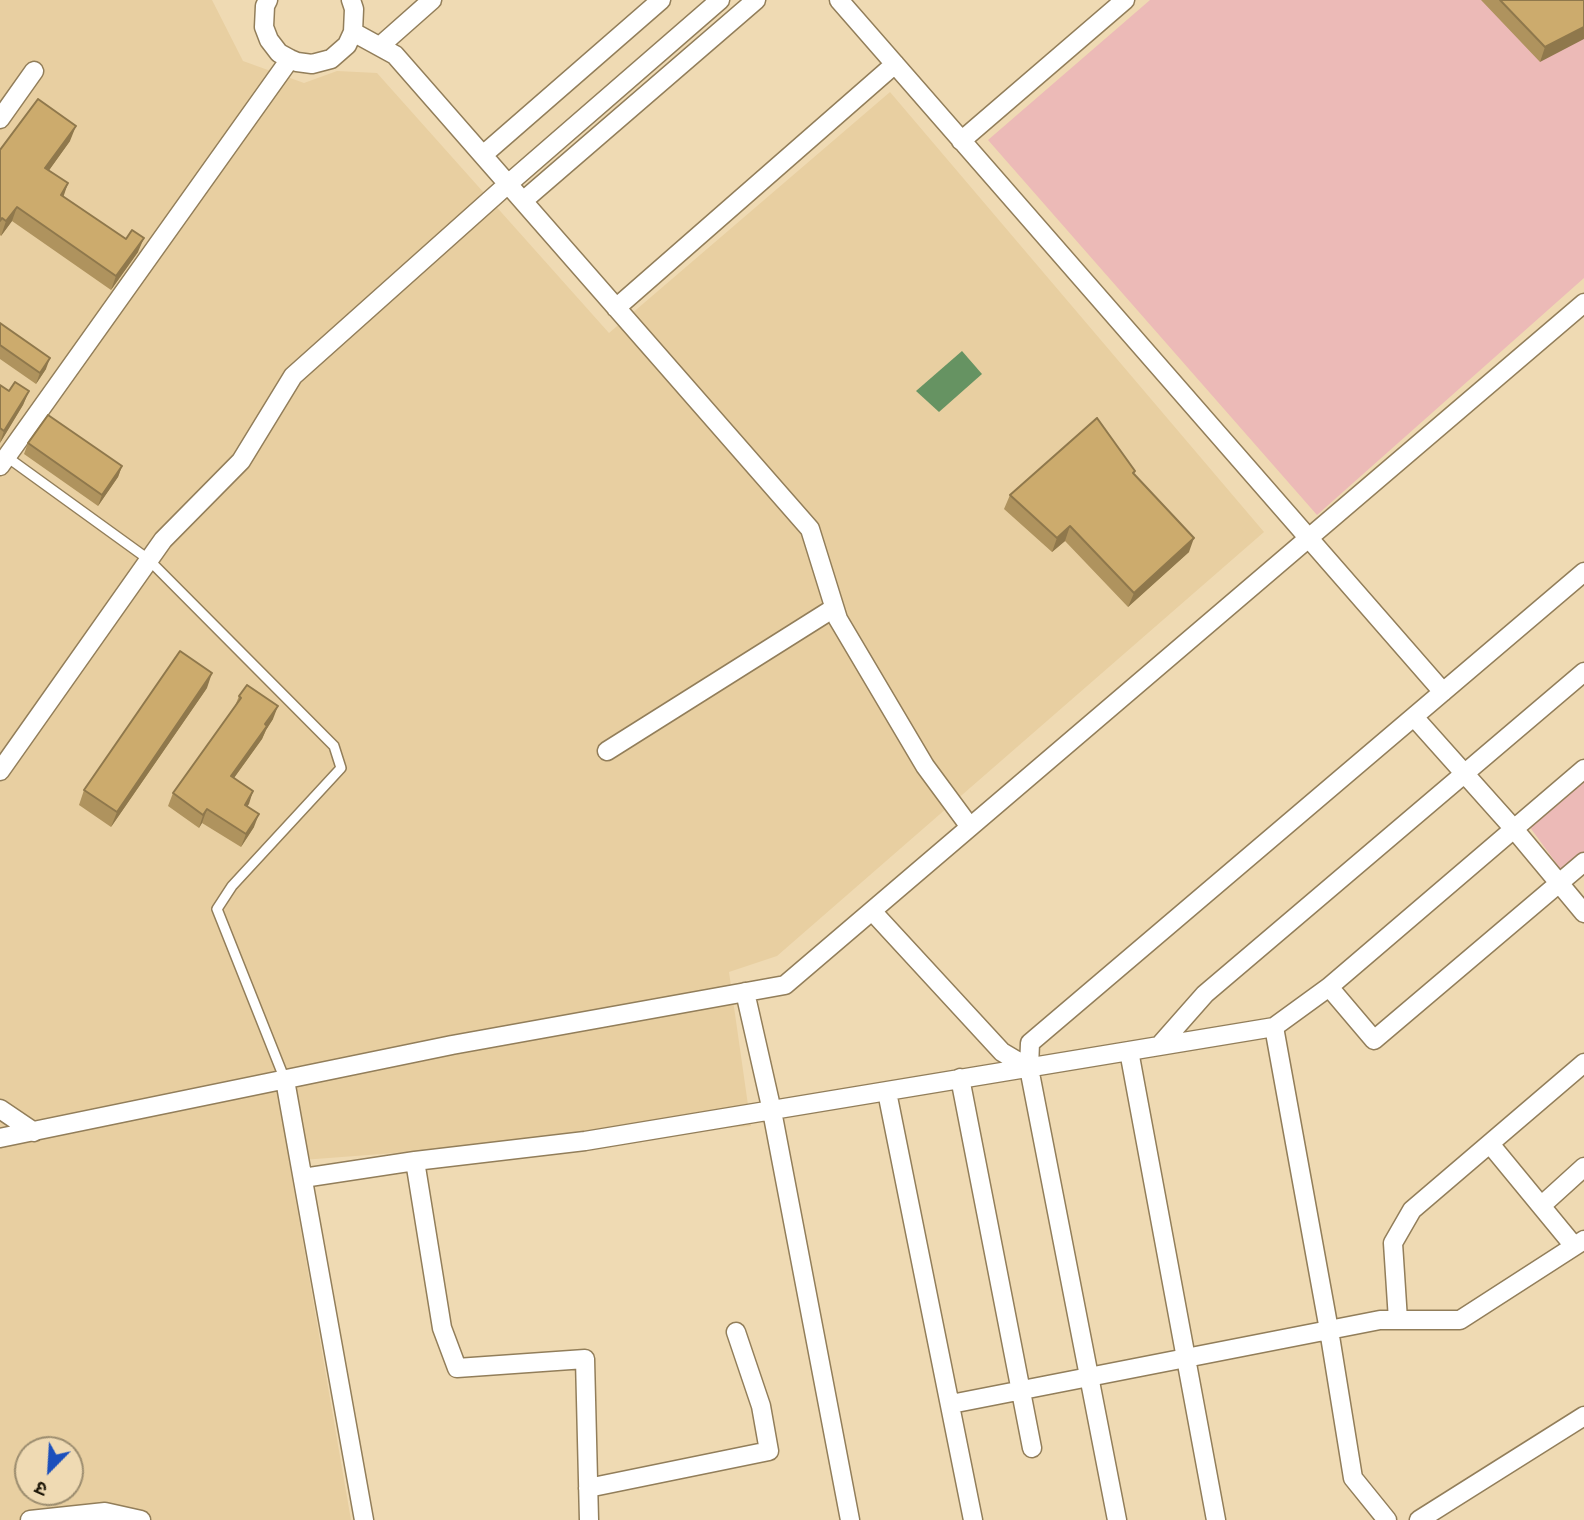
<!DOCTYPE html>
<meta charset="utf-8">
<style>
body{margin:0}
#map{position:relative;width:1584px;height:1520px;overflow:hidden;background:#efdab3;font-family:"Fira Sans","Noto Sans Devanagari",sans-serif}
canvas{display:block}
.north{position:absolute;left:14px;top:1436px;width:70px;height:70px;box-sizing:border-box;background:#efdab3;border:2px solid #9c8d6f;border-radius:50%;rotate:204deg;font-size:19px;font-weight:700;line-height:28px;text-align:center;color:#20190a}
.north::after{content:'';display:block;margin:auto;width:24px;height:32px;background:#1b4fbc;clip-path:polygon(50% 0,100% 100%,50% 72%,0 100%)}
</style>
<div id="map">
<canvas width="1584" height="1520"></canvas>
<div class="north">उ</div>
</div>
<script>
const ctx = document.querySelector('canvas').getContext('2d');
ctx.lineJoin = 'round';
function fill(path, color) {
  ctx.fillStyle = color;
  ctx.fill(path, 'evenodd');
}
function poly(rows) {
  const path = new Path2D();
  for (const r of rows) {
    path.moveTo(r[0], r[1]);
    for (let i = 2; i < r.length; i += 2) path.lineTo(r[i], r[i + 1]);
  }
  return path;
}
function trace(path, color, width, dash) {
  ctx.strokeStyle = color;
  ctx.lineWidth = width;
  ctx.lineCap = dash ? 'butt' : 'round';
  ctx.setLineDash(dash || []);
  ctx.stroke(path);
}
const built = poly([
 [0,0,212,0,243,61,304,83,337,71,377,73,609,333,890,92,1264,532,777,956,729,972,751,1126,289,1161,351,1520,0,1520],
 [28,1450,70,1450,70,1492,28,1492]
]);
const green = poly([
 [1150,0,1584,0,1584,278,1317,515,988,140],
 [1584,780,1584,852,1562,871,1529,826]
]);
const water = poly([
 [962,351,982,374,939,412,916,391]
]);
const service = poly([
 [7,457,148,559,334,746,341,768,232,886,217,909,285,1080]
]);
const minor = poly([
 [268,0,265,6,264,27,269,40,279,53,290,59,297,62,312,64,331,59,347,45,353,32,354,9,351,0],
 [839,0,1443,692],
 [353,32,395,55,810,529,838,619,925,766,970,827],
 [380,46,432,0],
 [0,119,34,71],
 [961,141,1125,0],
 [483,155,661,0],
 [523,201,756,0],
 [616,308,895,64],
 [0,466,290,59],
 [1414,717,1514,829,1584,913],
 [607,751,834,608],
 [0,771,163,540,241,461,293,376,508,184,720,0],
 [872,911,1002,1052,1029,1068],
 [1329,987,1374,1040,1584,862],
 [745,992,772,1111,850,1520],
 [1274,1027,1329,1330,1353,1478,1387,1520],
 [1160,1045,1205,994,1584,672],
 [1129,1051,1216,1520],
 [960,1078,1032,1448],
 [285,1080,364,1520],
 [887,1092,973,1520],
 [0,1109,34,1132],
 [0,1138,452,1045,785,985,1584,303],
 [1490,1144,1574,1246],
 [415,1161,585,1141,1274,1027,1329,987,1584,769],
 [303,1178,415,1161,442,1328,457,1368,585,1359,589,1520],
 [1541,1206,1584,1167],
 [1398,1320,1393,1243,1412,1210,1584,1063],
 [951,1404,1380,1320,1460,1320,1584,1240],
 [588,1488,769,1451,761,1406,736,1332],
 [30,1520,105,1512,141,1520],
 [1117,1520,1029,1068,1030,1043,1584,572],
 [1419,1520,1584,1416]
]);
const wall = poly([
 [1481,0,1584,0,1540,62],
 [70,141,49,170,63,197,138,252,111,290,12,221,1,236,0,235,0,150],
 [0,323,46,369,36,384,0,359],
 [0,385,9,391,29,391,23,405,0,443],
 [28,443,122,466,118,477,98,506,24,454],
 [1135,471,1134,474,1189,552,1128,607,1065,541,1052,552,1004,509,1010,495],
 [207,688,111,827,79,805,84,790],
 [239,696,273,719,266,730,262,739,234,778,253,791,247,806,254,827,241,847,202,823,199,828,168,806,173,793,235,706]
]);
const shadedWall = poly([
 [1584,27,1584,39,1540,62,1545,47],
 [76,126,70,141,40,183,45,168],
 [68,183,63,198,61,195],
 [17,207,12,221,1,236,6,221],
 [144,238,138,252,111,290,116,276],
 [50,358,46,369,36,384,40,373],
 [29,391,23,405,0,443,4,431],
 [122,466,118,477,98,506,102,495],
 [1070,526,1065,541,1052,552,1057,538],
 [1194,538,1189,552,1128,607,1134,593],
 [212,673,207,688,111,827,117,812],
 [278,706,273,719,266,730,262,739,226,789,231,776],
 [253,791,249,804,240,818,245,805],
 [207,809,202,823,199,828,203,815],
 [259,814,254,827,241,847,246,834]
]);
const building = poly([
 [1500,0,1584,0,1584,27,1545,47,1500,0],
 [38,99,76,126,45,168,68,183,61,195,126,239,132,230,144,238,116,276,17,207,6,221,2,218,0,221,0,150,38,99],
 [0,323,50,358,40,373,0,345,0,323],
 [15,382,29,391,4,431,0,428,0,385,9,391,15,382],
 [48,415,122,466,102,495,28,443,48,415],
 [1097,418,1135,471,1133,473,1194,538,1134,593,1070,526,1057,538,1010,495,1097,418],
 [180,651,212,673,117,812,84,790,180,651],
 [247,685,278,706,265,724,267,726,231,776,253,791,245,805,259,814,246,834,207,809,203,815,173,793,241,698,239,696,247,685]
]);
fill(built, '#e8cfa1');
fill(green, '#ecbab7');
fill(water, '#669362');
trace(service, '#927e5a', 12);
trace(minor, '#927e5a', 21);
trace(service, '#fff', 9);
trace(minor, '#fff', 18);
fill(wall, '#af935e');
fill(shadedWall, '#8f784c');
fill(building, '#ccab6d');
trace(building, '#8f784c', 2);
</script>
